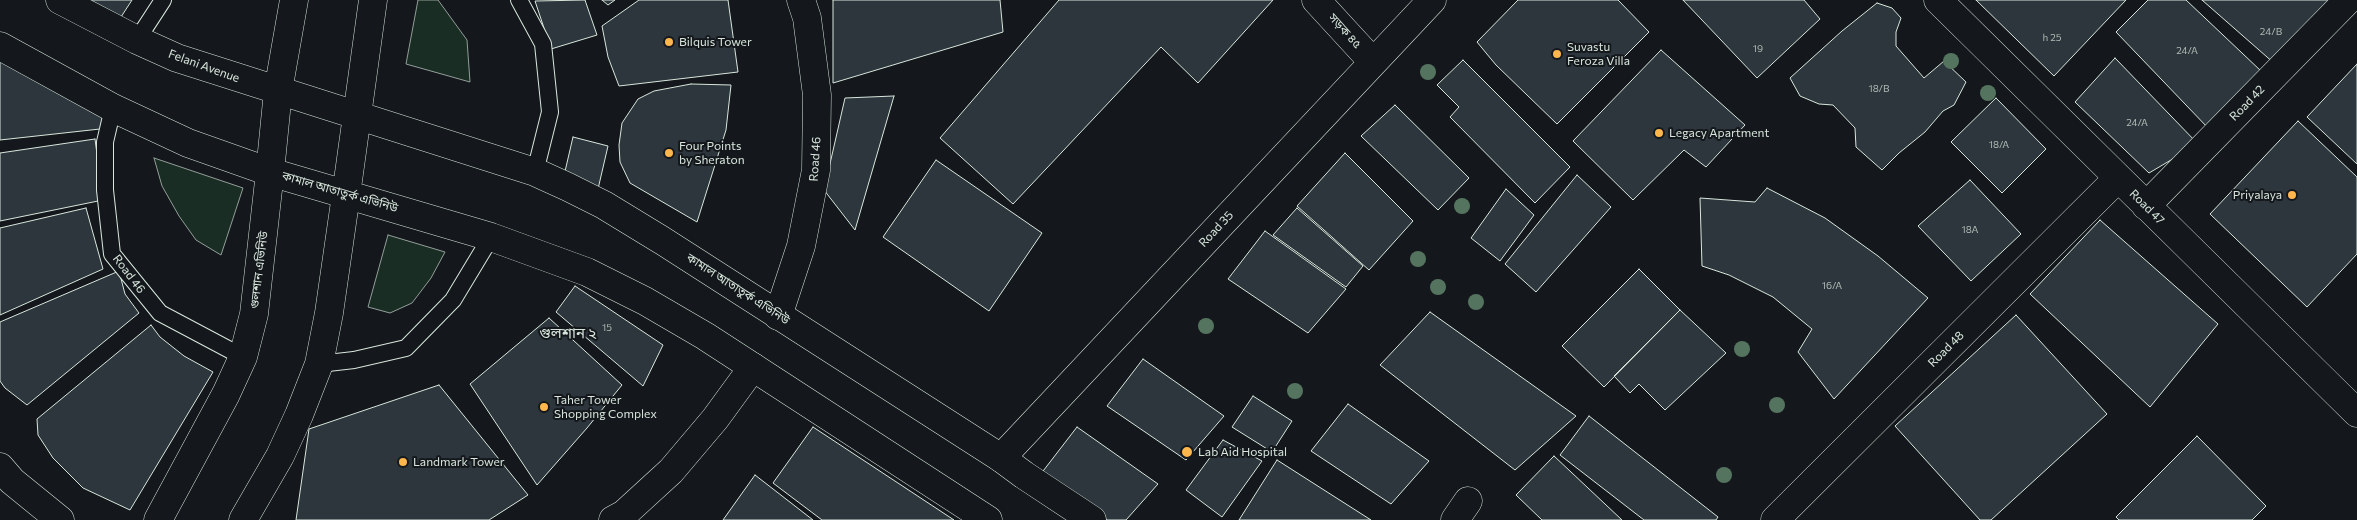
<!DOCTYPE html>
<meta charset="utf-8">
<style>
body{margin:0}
canvas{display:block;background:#14181c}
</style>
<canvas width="2357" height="520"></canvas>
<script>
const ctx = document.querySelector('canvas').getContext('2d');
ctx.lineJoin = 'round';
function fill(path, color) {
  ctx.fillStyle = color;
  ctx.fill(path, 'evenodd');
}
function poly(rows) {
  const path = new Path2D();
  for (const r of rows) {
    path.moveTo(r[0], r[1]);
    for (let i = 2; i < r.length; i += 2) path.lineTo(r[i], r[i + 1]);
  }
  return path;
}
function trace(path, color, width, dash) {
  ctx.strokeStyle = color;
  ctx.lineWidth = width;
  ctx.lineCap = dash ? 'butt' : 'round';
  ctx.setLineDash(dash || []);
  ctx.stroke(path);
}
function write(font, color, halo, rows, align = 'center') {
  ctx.font = font + ' Commissioner,"Noto Sans Bengali",sans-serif';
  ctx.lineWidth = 4;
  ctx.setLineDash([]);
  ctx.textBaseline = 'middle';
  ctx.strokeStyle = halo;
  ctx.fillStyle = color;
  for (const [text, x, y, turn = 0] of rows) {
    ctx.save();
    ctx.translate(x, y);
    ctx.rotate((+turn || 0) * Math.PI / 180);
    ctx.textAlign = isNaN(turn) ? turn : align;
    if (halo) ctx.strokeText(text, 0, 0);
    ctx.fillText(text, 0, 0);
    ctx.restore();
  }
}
const green = poly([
 [418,0,438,0,467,40,470,82,406,64,418,0],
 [154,158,243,188,221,255,196,240,179,216,162,186,154,158],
 [388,235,445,252,431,278,412,303,390,313,368,307,388,235]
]);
const building = poly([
 [89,0,132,0,121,17,89,0],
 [585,0,597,35,551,49,535,1,585,0],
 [602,0,615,0,608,5,602,0],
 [639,0,728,0,738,72,619,86,608,57,602,26,639,0],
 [833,0,1000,0,1003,32,833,83,833,0],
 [1059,0,1273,0,1198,83,1161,47,1013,204,940,138,1059,0],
 [1518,0,1618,0,1649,32,1557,124,1496,65,1477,42,1518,0],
 [1683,0,1804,0,1820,19,1757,78,1683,0],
 [1976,0,2126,0,2054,76,1976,0],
 [2148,0,2186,0,2261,71,2209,129,2116,32,2148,0],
 [2202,0,2333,0,2275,64,2202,0],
 [1877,3,1892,8,1901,18,1896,32,1896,46,1924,78,1944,61,1966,82,1954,105,1943,111,1925,132,1899,153,1882,170,1856,147,1855,128,1833,105,1819,104,1800,96,1790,78,1842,31,1877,3],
 [1661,50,1745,125,1706,167,1684,150,1633,200,1573,141,1661,50],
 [0,51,107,109,100,129,0,140,0,51],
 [2115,58,2198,144,2149,173,2075,102,2115,58],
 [1463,60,1570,167,1535,203,1450,117,1459,107,1437,85,1463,60],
 [2357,64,2357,164,2307,117,2357,64],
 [691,84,731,85,726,130,697,222,630,183,620,162,619,145,622,123,638,99,654,91,691,84],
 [894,96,855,230,824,190,845,98,894,96],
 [1996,98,2046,149,2002,193,1951,142,1996,98],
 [1395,105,1469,178,1438,210,1361,136,1395,105],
 [2298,121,2357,177,2357,254,2307,307,2210,214,2298,121],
 [573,137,608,146,598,189,563,180,573,137],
 [95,139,103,200,0,221,0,153,95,139],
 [1345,153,1413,221,1369,270,1297,206,1345,153],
 [936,160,1042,233,989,311,883,237,936,160],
 [1577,175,1611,207,1536,292,1505,264,1577,175],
 [1970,180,2021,234,1971,281,1918,226,1970,180],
 [1767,188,1825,218,1878,256,1928,298,1834,399,1798,352,1812,329,1773,297,1729,275,1702,266,1700,198,1755,202,1767,188],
 [1506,189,1534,215,1500,261,1471,238,1506,189],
 [86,208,103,269,0,315,0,228,86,208],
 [1297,208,1363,266,1346,287,1273,235,1297,208],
 [2100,220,2218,324,2150,407,2030,294,2100,220],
 [1265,231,1346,289,1308,333,1228,279,1265,231],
 [1639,269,1680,310,1604,387,1562,346,1639,269],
 [119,271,125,294,139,313,27,405,5,388,0,381,0,322,119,271],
 [575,286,663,345,643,386,556,312,575,286],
 [1680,310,1726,353,1665,410,1639,384,1630,393,1614,376,1680,310],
 [1430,312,1576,416,1515,470,1380,365,1430,312],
 [2016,315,2107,414,1991,520,1980,520,1895,426,2016,315],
 [549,318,622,385,587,428,537,485,470,384,549,318],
 [151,325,160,337,184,356,213,372,130,510,83,488,53,458,38,435,37,419,151,325],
 [1143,359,1224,416,1186,460,1107,406,1143,359],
 [439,385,528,495,489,520,296,520,309,429,439,385],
 [1253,396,1292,421,1272,452,1232,427,1253,396],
 [1348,404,1429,461,1391,504,1311,451,1348,404],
 [1589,416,1718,517,1716,520,1644,520,1560,455,1589,416],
 [813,427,954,520,822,520,773,483,813,427],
 [1077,427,1158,484,1126,520,1107,520,1040,475,1077,427],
 [2197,436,2266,506,2252,520,2119,520,2116,517,2197,436],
 [1223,440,1262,461,1222,517,1186,490,1223,440],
 [1554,456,1622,520,1542,520,1516,495,1554,456],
 [1277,460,1371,520,1239,520,1277,460],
 [755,475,813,520,723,520,755,475]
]);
const service = poly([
 [519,0,543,44,550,112,535,172],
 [137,40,163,0],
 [113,108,105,142,105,190,112,254,160,313,243,357],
 [319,364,354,360,406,348,453,300,491,237]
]);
const minor = poly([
 [1316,0,1373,62],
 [1938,0,2357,413],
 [2146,206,2348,0],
 [778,316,801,246,816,170,817,95,807,18,801,0],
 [1001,458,1432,0],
 [0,467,12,481,60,520],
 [613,520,624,514,671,471,715,419,753,367],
 [1455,520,1468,501],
 [1775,520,2118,178]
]);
const tertiary = poly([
 [158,520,226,394,243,357,254,314,270,172],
 [243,520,280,456,299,415,319,364,329,313,346,195]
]);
const secondary = poly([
 [60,0,137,40,177,58,535,172,568,187,604,205,663,241,1001,458,1024,475,1092,520],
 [0,46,113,108,188,143,270,172,491,237,587,272,645,301,705,336,988,520],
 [270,172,278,91,294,0],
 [346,195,373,0]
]);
const trees = [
 [1951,61],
 [1428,72],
 [1988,93],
 [1462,206],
 [1418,259],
 [1438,287],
 [1476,302],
 [1206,326],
 [1742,349],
 [1295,391],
 [1777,405],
 [1724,475]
];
const markers = [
 [669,42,5,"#ffb74d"],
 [1557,54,5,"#ffb74d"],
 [1659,133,5,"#ffb74d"],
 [669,153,5,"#ffb74d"],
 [2292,195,5,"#ffb74d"],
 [544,407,5,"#ffb74d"],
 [1187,452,6,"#ffb74d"],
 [403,462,5,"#ffb74d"]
];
const numberNames = [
 ["24/B",2271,32],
 ["h 25",2052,38],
 ["19",1758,49],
 ["24/A",2187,51],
 ["18/B",1879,89],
 ["24/A",2137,123],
 ["18/A",1999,145],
 ["18A",1970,230],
 ["16/A",1832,286],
 ["15",607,328]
];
const streetNames = [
 ["সড়ক ৪৫",1345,31,48],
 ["Felani Avenue",204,66,20],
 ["Road 42",2247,103,-46],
 ["Road 46",815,159,-86],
 ["কামাল আতাতুর্ক এভিনিউ",340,192,16],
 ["Road 47",2147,207,45],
 ["Road 35",1216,229,-47],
 ["গুলশান এভিনিউ",259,270,-83],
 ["Road 46",129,274,53],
 ["কামাল আতাতুর্ক এভিনিউ",738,289,33],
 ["Road 48",1946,349,-45]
];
const poiNames = [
 ["Bilquis Tower",679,42],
 ["Suvastu",1567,47],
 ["Feroza Villa",1567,61],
 ["Legacy Apartment",1669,133],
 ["Four Points",679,146],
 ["by Sheraton",679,160],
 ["Priyalaya",2282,195,"right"],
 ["Taher Tower",554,400],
 ["Shopping Complex",554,414],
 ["Lab Aid Hospital",1198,452],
 ["Landmark Tower",413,462]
];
const quarterNames = [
 ["গুলশান ২",568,333]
];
fill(green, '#1a2d24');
trace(green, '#939e99', 1);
fill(building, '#2c363c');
trace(building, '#d8e6dc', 1);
trace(service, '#d8e6dc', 18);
trace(minor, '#d8e6dc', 29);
trace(tertiary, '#d8e6dc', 29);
trace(secondary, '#d8e6dc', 29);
trace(service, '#14181c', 16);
trace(minor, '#14181c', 28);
trace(tertiary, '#14181c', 28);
trace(secondary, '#14181c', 28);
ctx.fillStyle = '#55745f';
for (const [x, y] of trees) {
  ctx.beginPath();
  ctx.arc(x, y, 8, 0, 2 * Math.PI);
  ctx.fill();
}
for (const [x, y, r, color] of markers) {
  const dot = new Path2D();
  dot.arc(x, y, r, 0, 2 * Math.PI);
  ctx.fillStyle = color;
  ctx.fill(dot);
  trace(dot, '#14181c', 2);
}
write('10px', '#adbab4', null, numberNames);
write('12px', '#d8e6dc', '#14181c', streetNames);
write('12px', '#d8e6dc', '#14181c', poiNames, 'left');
write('15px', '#d8e6dc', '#14181c', quarterNames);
</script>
